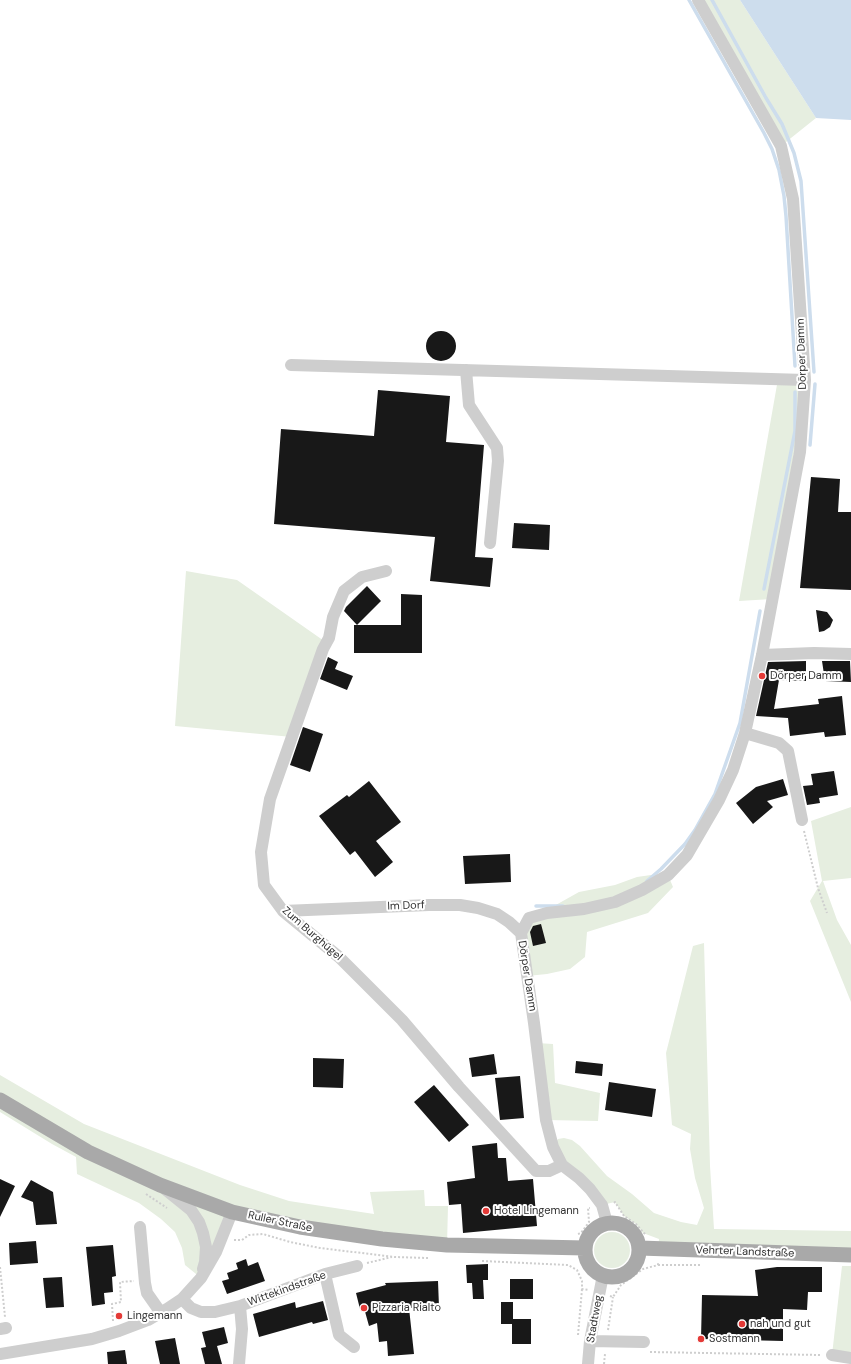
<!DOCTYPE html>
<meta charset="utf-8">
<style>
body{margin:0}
canvas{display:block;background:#fff}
</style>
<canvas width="851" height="1364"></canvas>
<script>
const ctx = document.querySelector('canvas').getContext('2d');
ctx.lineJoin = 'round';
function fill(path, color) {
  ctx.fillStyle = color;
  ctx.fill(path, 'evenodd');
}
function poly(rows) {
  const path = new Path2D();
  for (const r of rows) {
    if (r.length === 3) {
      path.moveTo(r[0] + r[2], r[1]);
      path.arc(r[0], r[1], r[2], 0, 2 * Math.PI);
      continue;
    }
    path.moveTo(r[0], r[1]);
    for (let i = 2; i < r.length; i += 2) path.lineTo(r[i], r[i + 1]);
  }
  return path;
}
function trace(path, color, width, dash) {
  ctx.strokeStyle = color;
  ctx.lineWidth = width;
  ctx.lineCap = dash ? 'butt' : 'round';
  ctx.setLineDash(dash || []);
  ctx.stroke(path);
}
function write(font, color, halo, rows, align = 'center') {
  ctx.font = font + ' "DM Sans",sans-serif';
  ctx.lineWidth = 4;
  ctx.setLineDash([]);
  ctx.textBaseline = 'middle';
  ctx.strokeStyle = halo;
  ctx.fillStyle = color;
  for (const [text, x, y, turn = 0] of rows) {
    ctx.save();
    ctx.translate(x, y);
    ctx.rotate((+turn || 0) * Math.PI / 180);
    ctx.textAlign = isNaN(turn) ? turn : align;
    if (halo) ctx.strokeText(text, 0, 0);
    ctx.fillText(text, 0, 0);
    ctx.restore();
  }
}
const green = poly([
 [698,0,740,0,816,118,781,146],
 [778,379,805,380,772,599,739,601],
 [186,571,237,580,327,643,292,737,175,726],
 [851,807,851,878,823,881,837,920,851,945,851,1002,810,901,822,881,811,821],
 [651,875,668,875,673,887,648,913,587,932,585,957,570,969,547,974,527,976,521,933,529,918,554,906,579,892,615,885,637,877],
 [704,943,710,1166,714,1229,851,1231,851,1255,658,1249,659,1239,643,1233,636,1224,624,1216,615,1202,602,1205,553,1147,558,1139,564,1138,572,1140,580,1146,607,1176,632,1194,654,1213,681,1222,697,1225,704,1208,695,1178,690,1149,691,1134,672,1125,666,1053,693,946],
 [537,1043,553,1044,555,1083,600,1093,598,1121,546,1120],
 [0,1075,84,1124,240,1185,289,1201,374,1214,370,1192,424,1190,425,1206,448,1206,447,1245,232,1212,201,1278,185,1265,182,1248,175,1232,161,1219,139,1203,77,1174,76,1157,52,1144,0,1112],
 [612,1250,18],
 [842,1266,851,1266,851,1358,832,1355]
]);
const water = poly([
 [740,0,851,0,851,120,816,118]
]);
const stream = poly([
 [689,0,764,133,772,149,779,170,784,196,786,216,795,366],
 [712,0,766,98,782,124,794,153,801,181,814,372],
 [810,445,815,384],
 [764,589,795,431,795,392],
 [647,881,661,869,685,844,695,830,715,794,740,723,760,611],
 [536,906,563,906]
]);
const building = poly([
 [441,346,15],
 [378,390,450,396,446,442,484,445,475,557,493,558,490,587,430,581,435,537,274,524,281,429,374,436],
 [811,477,840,479,838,512,851,512,851,590,800,588],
 [514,523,550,525,549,550,512,548],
 [367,586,381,601,357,625,344,611,346,607],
 [401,594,422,595,422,653,354,653,354,625,401,625],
 [816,610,827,612,833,620,830,627,824,631,819,632],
 [328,657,338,662,335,669,353,676,347,690,320,679],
 [806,661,806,681,779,680,774,709,819,704,818,699,842,696,846,735,825,737,824,732,790,736,788,718,756,716,768,662],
 [822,661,850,661,851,682,825,681],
 [303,727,323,734,310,772,290,765],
 [834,771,838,795,819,798,820,803,807,805,803,786,813,785,811,774],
 [783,779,788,795,767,801,773,807,753,824,736,803,756,787],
 [369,781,401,822,376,841,393,862,375,877,355,851,350,855,319,816,347,795,349,797],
 [510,854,511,882,465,884,463,856],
 [541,924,546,943,533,946,530,932,533,926],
 [494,1054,497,1074,472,1077,469,1058],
 [313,1058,344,1059,343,1088,313,1087],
 [576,1061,603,1064,602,1076,575,1073],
 [520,1076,524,1118,500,1120,495,1078],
 [609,1082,656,1089,652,1117,605,1110],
 [434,1085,469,1125,449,1142,414,1102],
 [497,1143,498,1158,506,1158,508,1181,533,1179,537,1226,463,1233,461,1204,449,1205,447,1182,475,1178,472,1146],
 [0,1179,15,1186,0,1217],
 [31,1180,53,1192,57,1224,36,1225,33,1202,21,1197],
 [36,1241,38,1263,10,1265,9,1243],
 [113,1245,116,1276,112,1277,113,1292,104,1293,105,1304,92,1306,86,1247],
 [246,1259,248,1266,258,1262,265,1281,227,1294,222,1281,229,1279,227,1273,238,1269,236,1263],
 [488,1264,488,1280,483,1280,484,1299,473,1299,472,1283,467,1283,466,1265],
 [777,1267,822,1267,822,1292,808,1292,807,1310,783,1309,783,1341,701,1339,702,1295,758,1296,755,1270],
 [62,1277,64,1307,46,1308,43,1278],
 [510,1279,533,1279,533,1299,510,1299],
 [438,1281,439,1307,409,1308,414,1354,388,1356,387,1341,379,1342,377,1323,369,1326,364,1308,360,1309,356,1293,386,1285,385,1283],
 [323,1301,328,1320,313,1324,312,1322,259,1337,253,1314,295,1302,296,1308],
 [501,1302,513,1302,513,1319,531,1319,531,1344,512,1344,512,1324,501,1324],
 [224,1327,228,1343,217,1346,222,1364,205,1364,201,1348,206,1347,202,1332],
 [175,1338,180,1364,160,1364,155,1341],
 [125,1350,127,1364,108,1364,107,1352]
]);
const path = poly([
 [804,831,818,888,827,913],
 [146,1194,167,1208],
 [614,1203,615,1202,624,1216,636,1224,645,1234],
 [578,1234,581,1233,589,1222,588,1208,590,1208],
 [234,1240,242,1240,249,1235,263,1234,290,1242,320,1248,395,1257,428,1258],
 [482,1261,568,1265,577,1270,582,1281,582,1289,589,1290],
 [367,1263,392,1257],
 [658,1265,701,1265],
 [0,1267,5,1317],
 [610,1296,613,1297,621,1285,643,1269,658,1265,658,1263],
 [113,1321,112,1304,121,1302,120,1282,134,1281],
 [608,1330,613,1297],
 [578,1335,582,1289],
 [650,1352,820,1355],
 [604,1364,605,1354]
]);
const minor = poly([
 [291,365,805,380],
 [466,370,469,405,497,448,498,461,490,543],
 [386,571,362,577,344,591,333,617,329,638,323,649,270,799,261,852,264,885,283,911,339,957,402,1020,459,1087,536,1171,549,1171,562,1165],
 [762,655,814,653,851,654],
 [745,733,779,743,788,751,802,820],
 [283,911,429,905,460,905,478,908,497,914,509,922,521,933],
 [165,1189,191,1210,199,1222,203,1233,206,1247,205,1262,203,1269],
 [607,1223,602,1205,590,1189,579,1178,562,1165,553,1147,546,1120,534,1023,521,933,529,918,547,913,584,909,615,902,642,890,668,875,687,855,719,800,733,770,745,733,762,655,800,452,805,380,793,199,781,146,698,0],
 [140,1227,145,1283,147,1293,161,1313],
 [325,1274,339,1335,354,1347],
 [182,1299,191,1308,201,1312,215,1312,240,1306,325,1274,357,1266],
 [0,1329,6,1328],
 [590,1341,644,1342],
 [0,1354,92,1339,119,1331,148,1320,167,1309,182,1299,201,1278,216,1252,232,1212],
 [832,1355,851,1358],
 [239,1364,242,1329,240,1306],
 [588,1364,590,1341,603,1275]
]);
const major = poly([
 [0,1100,88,1152,160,1185,232,1212,300,1227,382,1239,447,1245,585,1248],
 [612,1250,27],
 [639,1248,851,1255]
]);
const markers = [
 [762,676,4,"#e43a37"],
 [486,1211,4,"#e43a37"],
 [364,1308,4,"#e43a37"],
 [119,1316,4,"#e43a37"],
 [742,1324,4,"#e43a37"],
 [701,1339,4,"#e43a37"]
];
const streetNames = [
 ["Dörper Damm",802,354,-92],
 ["Im Dorf",406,906,-2],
 ["Zum Burghügel",312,934,41],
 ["Dörper Damm",527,976,81],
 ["Ruller Straße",280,1222,12],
 ["Vehrter Landstraße",745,1252,2],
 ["Wittekindstraße",287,1289,-20],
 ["Stadtweg",595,1319,-80]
];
const poiNames = [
 ["Dörper Damm",770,676],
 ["Hotel Lingemann",494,1211],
 ["Pizzaria Rialto",372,1308],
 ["Lingemann",127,1316],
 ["nah und gut",750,1324],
 ["Sostmann",709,1339]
];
fill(green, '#e6eee0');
fill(water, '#cddded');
trace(stream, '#cddded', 3.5);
fill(building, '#181818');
trace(path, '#cecece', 2, [2, 2]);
trace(minor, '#cecece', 12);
trace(major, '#a9a9a9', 15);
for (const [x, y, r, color] of markers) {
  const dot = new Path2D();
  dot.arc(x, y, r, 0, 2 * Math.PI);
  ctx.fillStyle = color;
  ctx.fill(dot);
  trace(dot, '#fff', 1.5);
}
write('11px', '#313131', '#fff', streetNames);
write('11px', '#313131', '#fff', poiNames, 'left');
</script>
